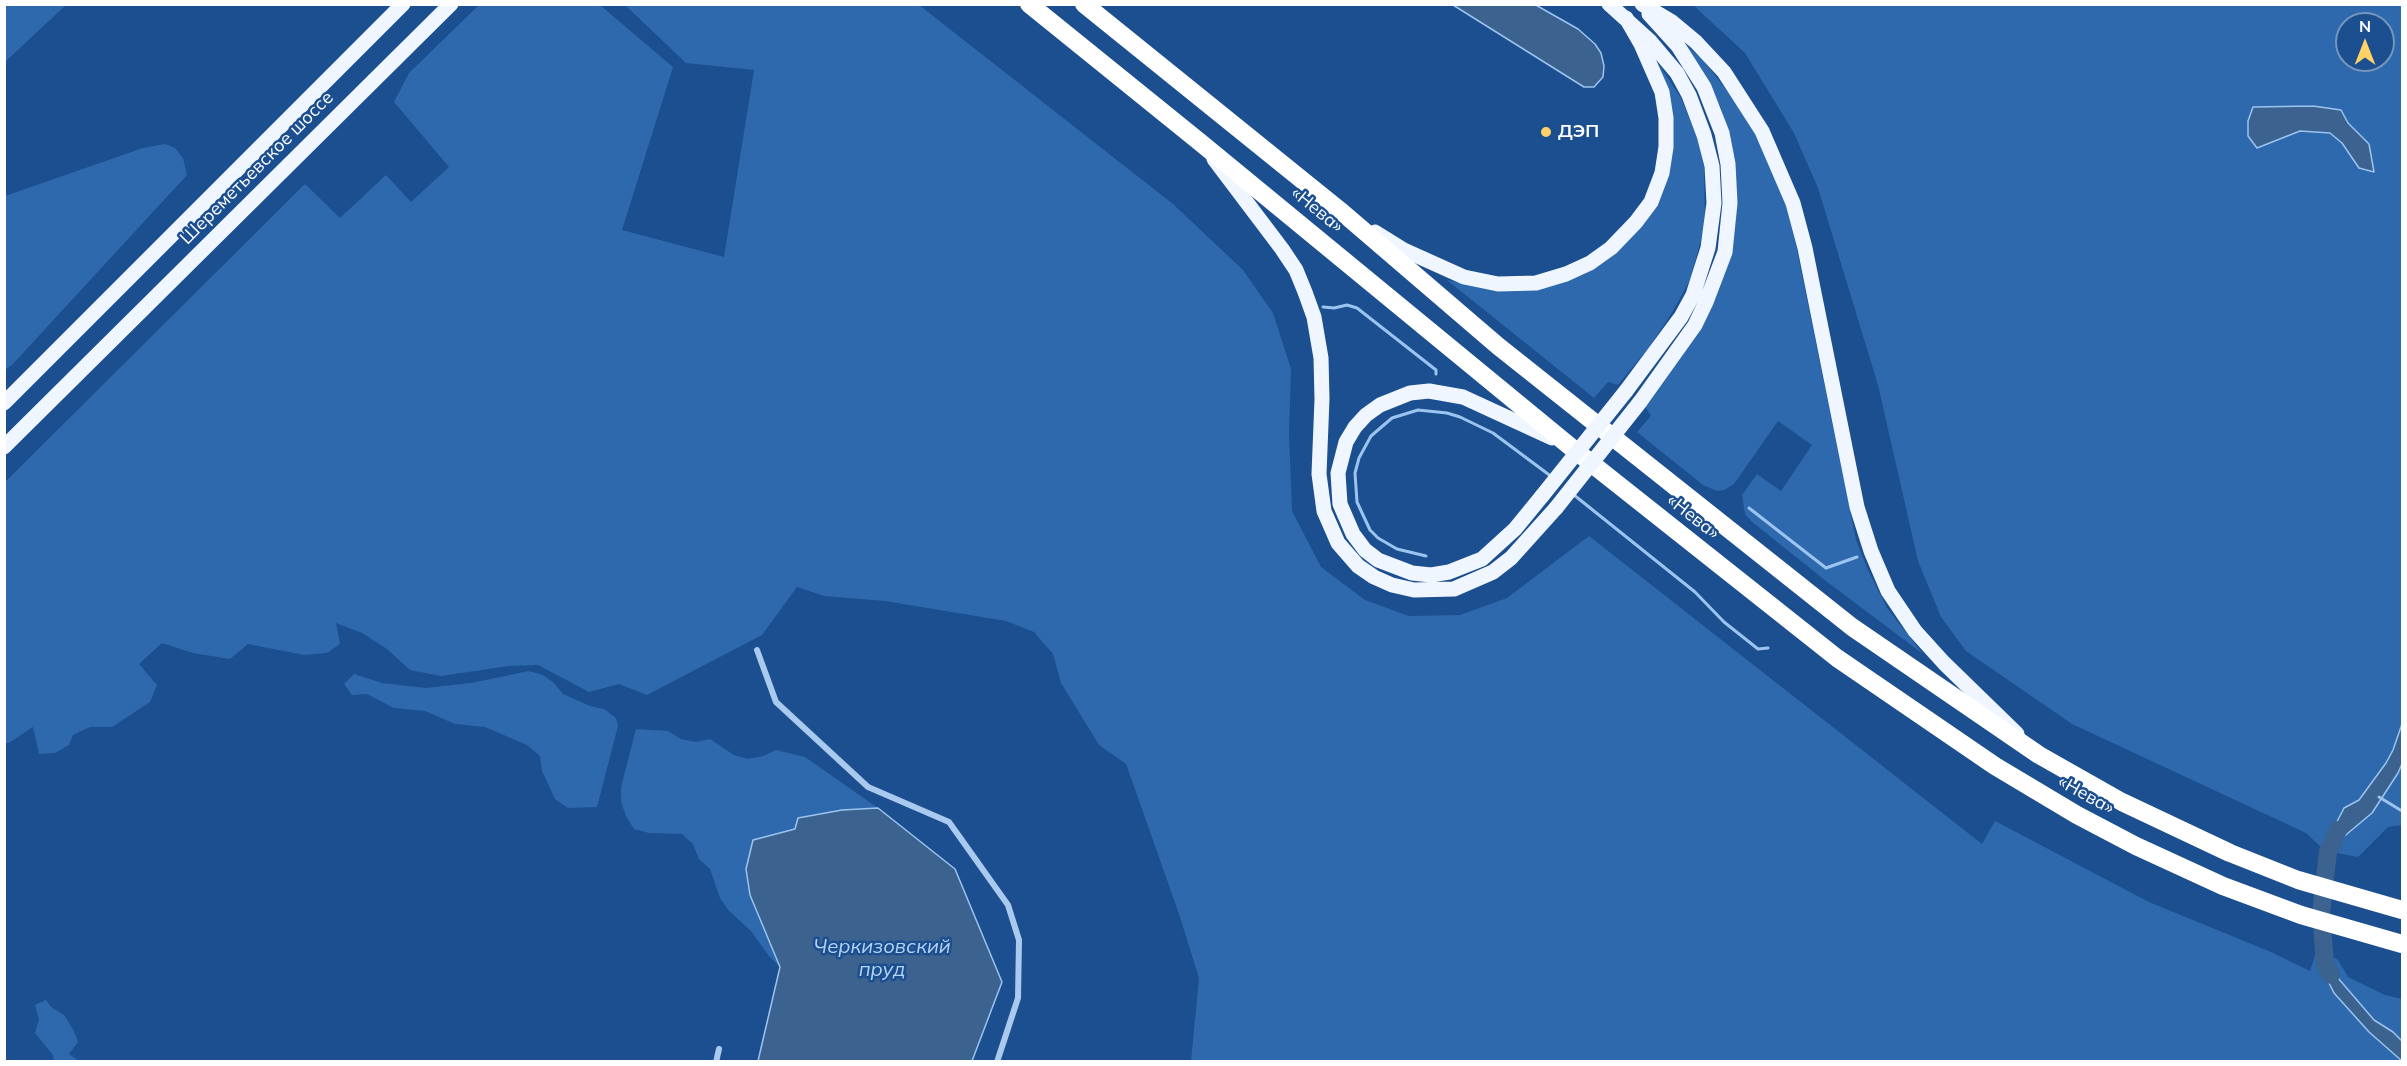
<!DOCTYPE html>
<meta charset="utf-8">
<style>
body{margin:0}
#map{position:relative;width:2407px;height:1066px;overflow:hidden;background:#1b4f8f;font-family:Mulish,sans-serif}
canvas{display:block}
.frame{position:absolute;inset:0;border:6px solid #fff;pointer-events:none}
.north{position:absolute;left:2335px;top:12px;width:60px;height:60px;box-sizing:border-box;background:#1b4f8f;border:2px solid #7695bc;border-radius:50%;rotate:0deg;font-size:16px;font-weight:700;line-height:24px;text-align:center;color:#fff}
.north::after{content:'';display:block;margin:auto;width:21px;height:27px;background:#ffd166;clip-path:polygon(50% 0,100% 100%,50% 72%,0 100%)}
</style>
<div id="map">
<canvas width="2407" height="1066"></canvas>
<div class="frame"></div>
<div class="north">N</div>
</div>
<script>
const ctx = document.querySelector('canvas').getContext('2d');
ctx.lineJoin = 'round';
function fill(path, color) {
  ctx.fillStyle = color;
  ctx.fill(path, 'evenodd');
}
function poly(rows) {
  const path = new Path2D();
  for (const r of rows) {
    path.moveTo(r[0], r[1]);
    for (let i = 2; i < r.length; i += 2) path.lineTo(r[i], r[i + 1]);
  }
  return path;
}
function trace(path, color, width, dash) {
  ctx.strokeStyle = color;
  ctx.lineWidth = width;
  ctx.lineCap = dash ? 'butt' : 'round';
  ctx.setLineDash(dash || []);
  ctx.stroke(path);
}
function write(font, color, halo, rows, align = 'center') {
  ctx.font = font + ' Mulish,sans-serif';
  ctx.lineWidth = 5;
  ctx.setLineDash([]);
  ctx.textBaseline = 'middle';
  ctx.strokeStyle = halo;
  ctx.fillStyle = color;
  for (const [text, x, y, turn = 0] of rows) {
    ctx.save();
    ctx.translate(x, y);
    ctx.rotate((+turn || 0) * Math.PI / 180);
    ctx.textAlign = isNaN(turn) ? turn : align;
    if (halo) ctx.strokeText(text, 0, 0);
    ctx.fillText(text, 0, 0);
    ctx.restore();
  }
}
const green = poly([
 [5,4,66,4,66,5,5,62],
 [479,5,600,5,673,67,622,230,724,257,754,70,686,63,625,5,919,5,1173,204,1243,270,1273,313,1291,369,1289,434,1292,511,1321,567,1365,600,1409,616,1460,615,1507,598,1589,536,1982,844,1995,821,2149,902,2271,952,2310,971,2317,949,2321,968,2369,1032,2402,1061,1191,1061,1199,978,1178,911,1126,764,1099,745,1061,683,1053,654,1034,632,1006,621,885,601,824,596,797,587,762,635,647,695,619,684,589,692,538,665,509,666,441,676,410,670,387,649,362,633,336,623,340,644,327,653,304,655,248,644,230,659,193,653,162,643,139,664,157,685,150,702,112,727,90,727,73,735,69,745,55,753,39,754,33,727,9,743,5,743,5,482,305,184,340,218,386,175,411,202,449,167,394,102,409,73],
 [1693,5,2402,5,2402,724,2393,750,2386,763,2359,800,2344,808,2323,849,2306,833,2072,724,1966,651,1941,617,1918,561,1878,385,1818,188,1794,133,1745,53],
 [2347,24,2383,24,2383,60,2347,60],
 [2253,107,2341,110,2348,123,2369,144,2373,172,2359,168,2342,143,2330,133,2300,131,2257,148],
 [1681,40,1703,60,1741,109,1756,134,1786,205,1797,250,1856,540,1868,570,1887,608,1923,654,1826,581,1751,521,1745,514,1742,495,1757,474,1781,491,1812,445,1778,421,1734,484,1724,490,1717,491,1703,485,1637,432,1651,416,1645,406,1731,253,1735,226,1737,202,1728,132,1721,108,1709,85],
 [1652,54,1681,98,1697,137,1704,167,1705,225,1690,280,1673,311,1650,346,1618,385,1608,382,1594,398,1447,280,1485,289,1509,291,1554,285,1594,269,1610,258,1629,240,1646,221,1667,174],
 [165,144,175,148,183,158,187,175,12,365,5,370,5,196,143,148],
 [529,671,543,675,554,683,563,694,590,706,604,709,616,718,618,726,597,807,568,808,555,799,542,771,540,756,527,745,485,727,455,724,425,711,394,708,367,694,352,695,344,684,354,674,382,683,426,688,471,683],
 [636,729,668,731,681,739,696,742,710,739,734,755,748,759,763,756,776,750,805,757,878,808,842,810,796,829,746,869,750,895,780,967,769,956,751,931,729,911,720,898,710,869,699,859,693,844,682,834,649,833,634,829,626,816,621,802,621,787],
 [2402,764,2402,825,2388,827,2358,857,2332,852,2341,839,2372,813],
 [2329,954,2338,960,2348,977,2385,995,2402,999,2402,1041,2393,1032,2374,1020,2338,978,2331,966],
 [46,1000,51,1007,64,1015,73,1029,78,1042,69,1054,79,1061,54,1061,53,1055,35,1033,39,1019,35,1005]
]);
const water = poly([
 [1534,4,1578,29,1595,44,1601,53,1604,66,1603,77,1594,87,1584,87,1453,5,1534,4],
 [2313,106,2341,110,2348,123,2369,144,2374,172,2359,168,2342,143,2330,133,2300,131,2257,148,2248,136,2248,121,2253,107,2313,106],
 [2402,724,2402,764,2398,773,2372,813,2341,839,2332,852,2323,849,2344,808,2359,800,2386,763,2393,750,2402,724],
 [878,808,955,869,1002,982,972,1061,758,1061,780,967,750,895,746,869,753,840,795,829,798,818,842,810,878,808],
 [2317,949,2329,954,2331,966,2338,978,2374,1020,2393,1032,2402,1041,2402,1061,2369,1032,2334,993,2321,967,2317,949]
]);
const stream = poly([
 [1323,307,1334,308,1347,305,1357,308,1436,370,1436,374],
 [1574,495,1695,592,1724,622,1758,649,1768,648],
 [1749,508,1826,568,1857,557],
 [1426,556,1397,549,1378,538,1370,530,1357,502,1355,473,1359,458,1371,436,1392,418,1418,410,1447,413,1460,417,1493,433,1552,477],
 [2379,797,2402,811]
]);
const river = poly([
 [2331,975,2325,963,2321,913,2328,852,2338,830]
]);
const street = poly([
 [757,650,776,702,868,787,949,822,1008,905,1019,940,1018,998,997,1062],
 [716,1062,719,1049]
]);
const primary = poly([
 [1609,4,1650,41,1677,73,1689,95,1704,135,1712,166,1714,203,1708,248,1693,295,1681,317,1626,391],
 [1642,4,1672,22,1696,42,1724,72,1762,131,1793,203,1805,248,1857,507,1871,551,1888,591,1915,631,1944,663,2017,734],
 [1214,159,1282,249,1296,270,1305,292,1314,317,1321,358,1322,399,1319,474,1324,511,1338,543,1358,566,1374,577,1392,585,1414,590,1454,589,1493,572,1511,558,1556,508],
 [1375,232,1404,250,1464,277,1498,284,1536,283,1566,274,1590,263,1611,248,1636,222,1651,202,1662,173,1666,147,1666,118,1662,92,1641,44,1626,18],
 [1640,402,1695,325,1706,302,1725,252,1730,203,1728,164,1722,133,1704,87,1678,46,1649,14],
 [4,403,403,4],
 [4,447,451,4],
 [1542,496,1515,529,1482,559,1449,572,1431,575,1412,573,1378,560,1365,550,1353,534,1340,504,1338,473,1346,442,1355,427,1366,415,1380,405,1410,393,1429,391,1463,397,1552,438]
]);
const highway = poly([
 [1029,4,1201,143,1572,448,1837,658,1995,766,2077,815,2136,846,2223,886,2301,915,2402,944],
 [1084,4,1343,213,1498,346,1852,627,2039,755,2122,802,2230,853,2298,880,2402,910]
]);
const primaryBridge = poly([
 [1542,496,1626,391],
 [1556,508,1640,402]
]);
const markers = [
 [1546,132,6,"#ffd166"]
];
const poiNames = [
 ["ДЭП",1558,132]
];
const streetNames = [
 ["Шереметьевское шоссе",257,168,-45],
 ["«Нева»",1317,210,39],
 ["«Нева»",1693,517,38],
 ["«Нева»",2086,795,29]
];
const waterNames = [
 ["Черкизовский",882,947],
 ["пруд",882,970]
];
fill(green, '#2e69ad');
fill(water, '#3c6290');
trace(water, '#9cc4f0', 1.5);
trace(stream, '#9cc4f0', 3);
trace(river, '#3c6290', 18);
trace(street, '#a9c9ee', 6);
trace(primary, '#f0f6ff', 15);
trace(highway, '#fff', 18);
trace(primaryBridge, '#f0f6ff', 15);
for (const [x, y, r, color] of markers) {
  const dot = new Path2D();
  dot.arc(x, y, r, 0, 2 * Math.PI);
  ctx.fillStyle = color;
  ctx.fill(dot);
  trace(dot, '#1b4f8f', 2);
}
write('bold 18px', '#fff', '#1b4f8f', poiNames, 'left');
write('18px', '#fff', '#1b4f8f', streetNames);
write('italic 20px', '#b5d3f5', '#1b4f8f', waterNames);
</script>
